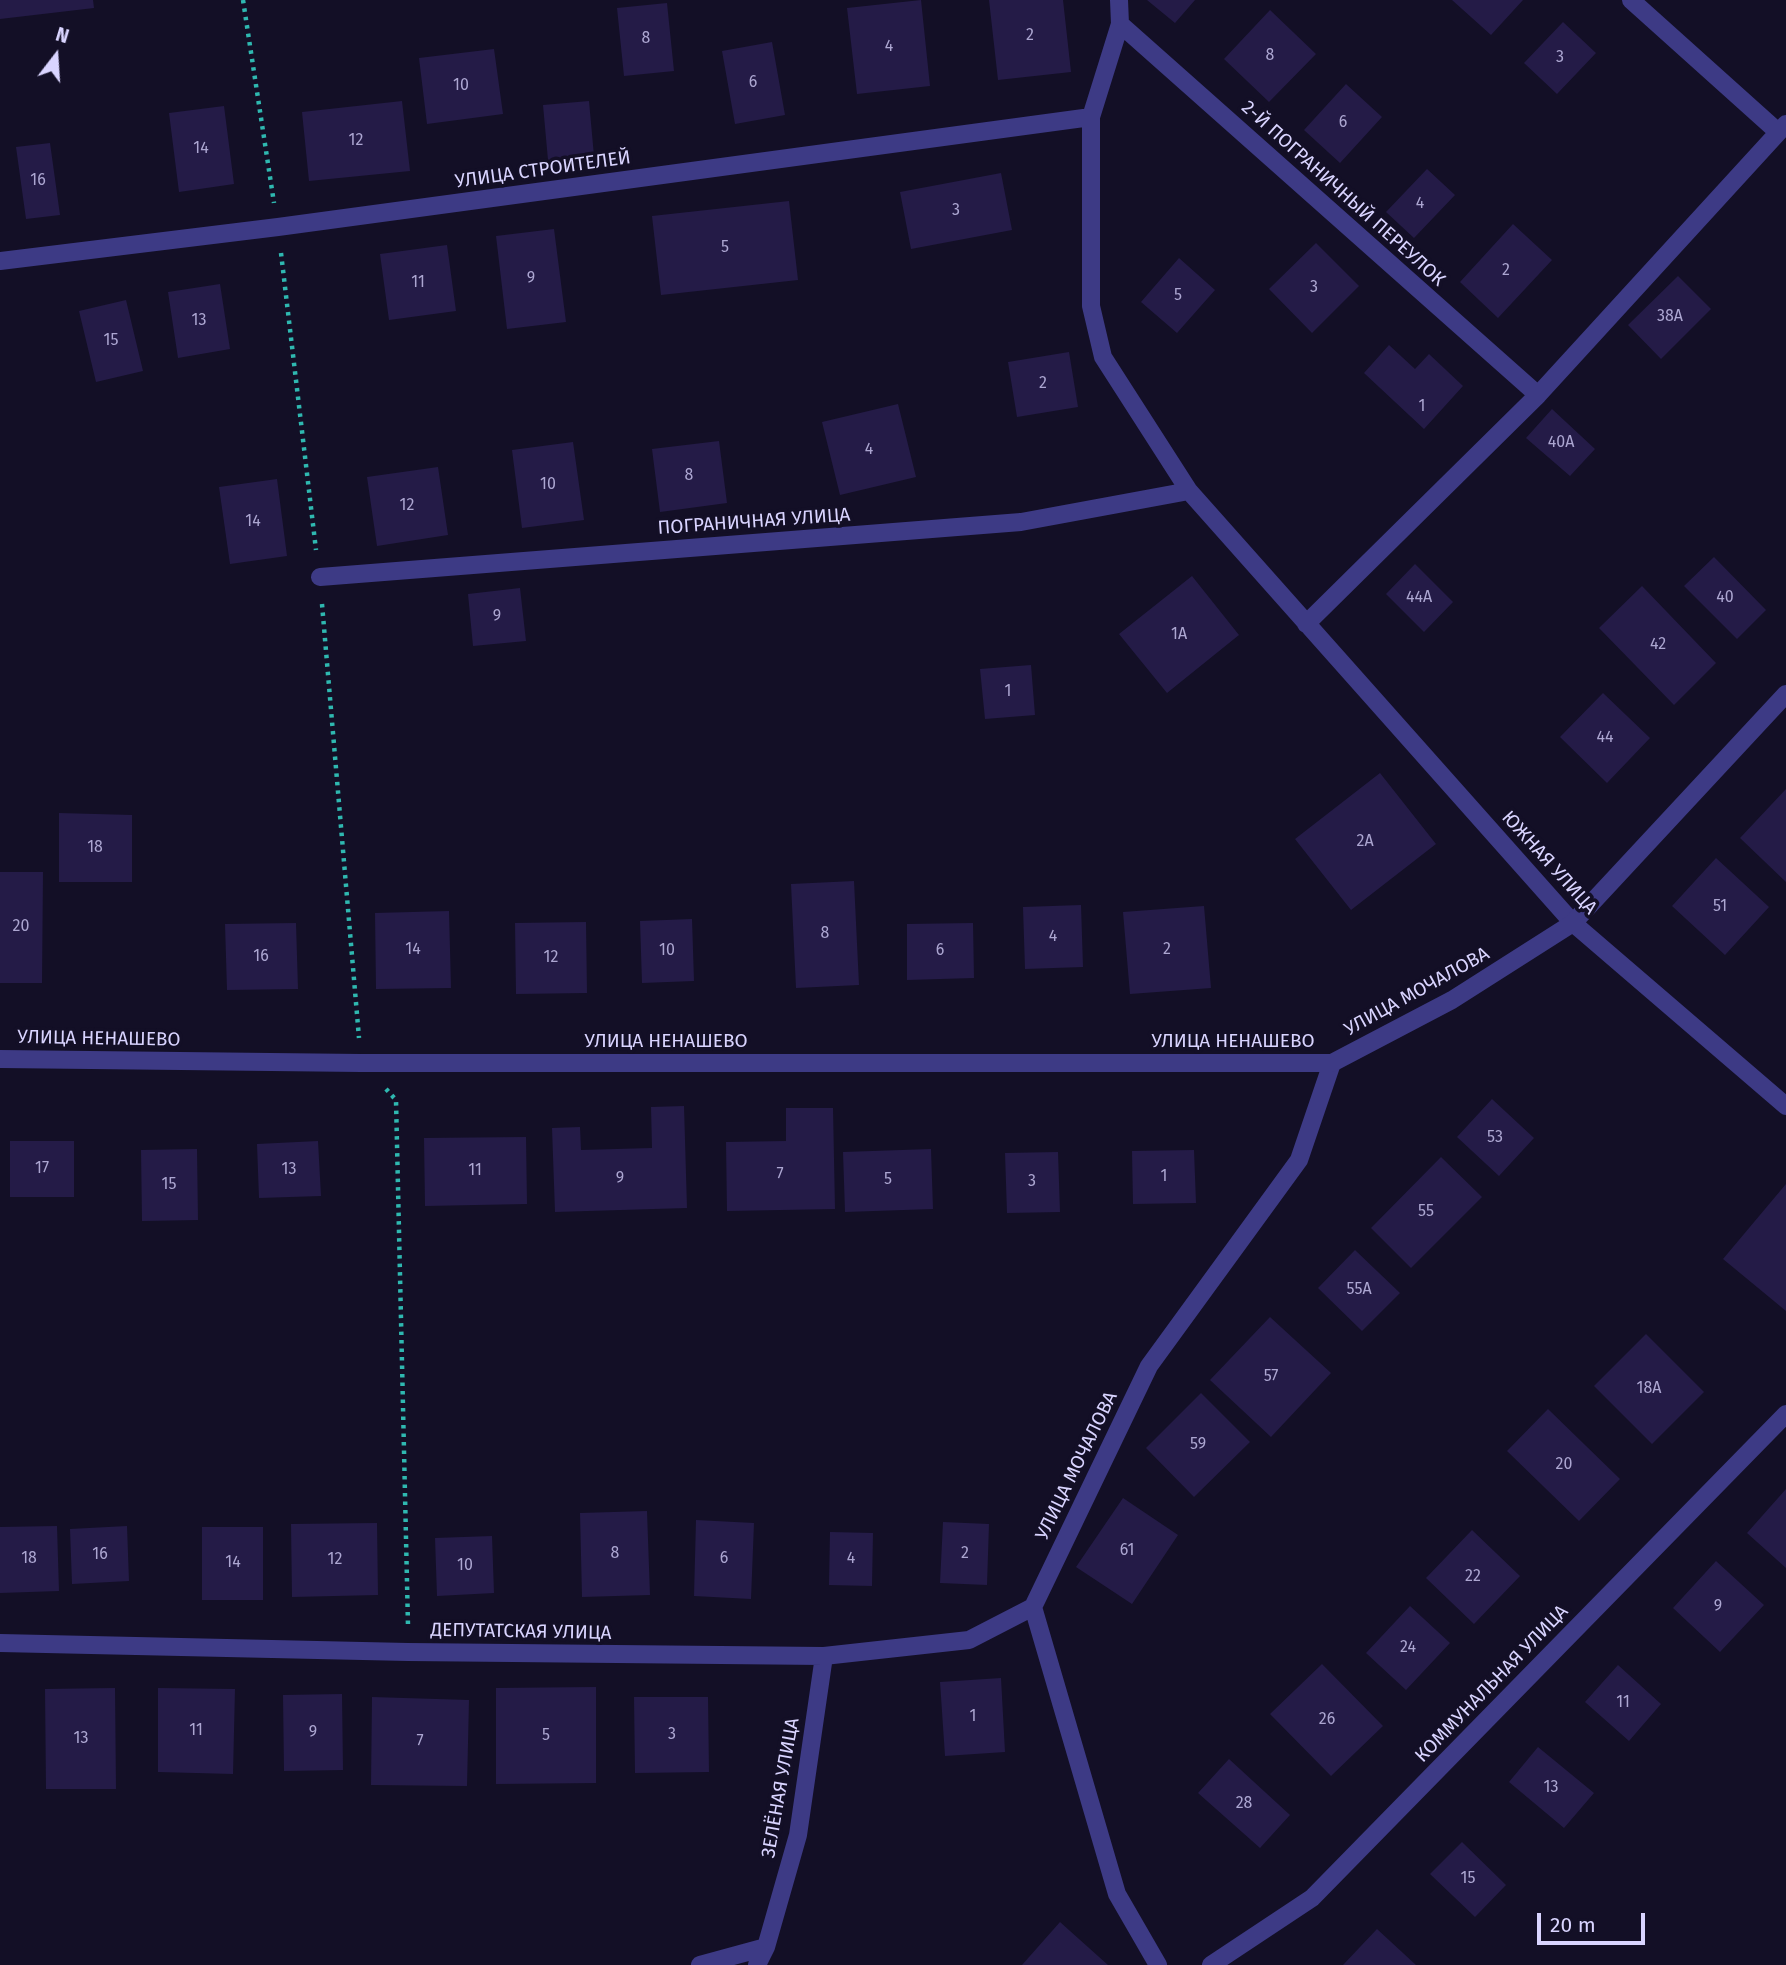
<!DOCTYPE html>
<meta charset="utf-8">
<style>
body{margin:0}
#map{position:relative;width:1786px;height:1965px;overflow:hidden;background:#130f26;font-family:"Fira Sans",sans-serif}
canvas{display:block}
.north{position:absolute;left:21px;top:21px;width:70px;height:70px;-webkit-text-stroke:5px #130f26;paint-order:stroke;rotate:17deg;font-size:19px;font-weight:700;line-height:28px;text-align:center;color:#d9d4ff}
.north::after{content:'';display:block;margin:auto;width:24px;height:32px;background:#d9d4ff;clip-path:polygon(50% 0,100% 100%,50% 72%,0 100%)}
.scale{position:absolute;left:1537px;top:1913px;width:108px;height:32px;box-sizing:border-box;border:4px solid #d9d4ff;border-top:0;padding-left:9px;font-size:21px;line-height:24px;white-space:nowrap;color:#d9d4ff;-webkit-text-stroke:5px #130f26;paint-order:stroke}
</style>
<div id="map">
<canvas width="1786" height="1965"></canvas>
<div class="north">N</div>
<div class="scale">20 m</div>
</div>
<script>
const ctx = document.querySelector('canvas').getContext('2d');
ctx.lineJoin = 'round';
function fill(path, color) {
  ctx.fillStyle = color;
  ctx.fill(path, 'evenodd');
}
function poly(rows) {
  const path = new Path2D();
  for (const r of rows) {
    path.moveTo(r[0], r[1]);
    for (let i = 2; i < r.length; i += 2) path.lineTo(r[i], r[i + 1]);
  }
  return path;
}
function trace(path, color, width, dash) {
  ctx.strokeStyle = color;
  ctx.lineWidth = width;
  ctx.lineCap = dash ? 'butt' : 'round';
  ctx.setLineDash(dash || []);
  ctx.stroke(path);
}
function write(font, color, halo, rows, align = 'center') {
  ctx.font = font + ' "Fira Sans",sans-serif';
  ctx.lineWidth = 7;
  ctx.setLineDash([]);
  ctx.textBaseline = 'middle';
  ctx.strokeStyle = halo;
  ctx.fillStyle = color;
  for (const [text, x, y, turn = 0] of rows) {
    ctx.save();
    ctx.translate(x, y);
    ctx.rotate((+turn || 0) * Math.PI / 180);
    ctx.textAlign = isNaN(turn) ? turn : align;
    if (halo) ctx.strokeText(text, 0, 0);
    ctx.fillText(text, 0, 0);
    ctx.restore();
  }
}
const building = poly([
 [0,0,93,0,94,8,0,19],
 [921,0,930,86,857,94,847,8],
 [989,0,1063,0,1071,72,998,80],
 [1147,0,1195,0,1175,23],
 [1452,0,1523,0,1491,35],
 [667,3,674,71,624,76,617,8],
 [1270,10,1316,54,1269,102,1224,59],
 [1563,22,1596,53,1557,94,1524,63],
 [772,42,785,115,735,124,722,51],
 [494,49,503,114,427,124,419,58],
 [1346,84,1382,117,1340,163,1304,130],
 [402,101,410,171,309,181,302,112],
 [589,101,594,156,548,160,543,105],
 [224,106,234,184,179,192,169,113],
 [50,143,60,215,26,219,16,147],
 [1427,169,1455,195,1414,238,1386,212],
 [1001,173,1012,230,911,249,900,192],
 [789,201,798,280,661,295,652,216],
 [1513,224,1552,260,1498,318,1460,282],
 [554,229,566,322,507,329,496,236],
 [1316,243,1359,286,1312,333,1269,289],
 [447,245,456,311,389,320,380,254],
 [1179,258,1215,290,1177,333,1141,302],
 [1678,276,1711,309,1661,359,1628,325],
 [220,284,230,349,178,358,168,292],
 [126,300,143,371,96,382,79,311],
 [1389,345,1415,369,1429,354,1463,386,1424,429,1364,373],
 [1069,352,1078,407,1017,417,1008,362],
 [898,404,916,477,840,495,822,422],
 [1552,409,1595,449,1570,476,1526,438],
 [719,441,727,503,660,512,652,449],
 [573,442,584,520,522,528,512,450],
 [438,467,448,535,377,546,367,477],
 [277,479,287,556,230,564,219,487],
 [1714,557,1766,610,1737,639,1684,586],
 [1415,564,1453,602,1424,632,1386,594],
 [1192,576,1239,635,1167,693,1119,634],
 [1642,586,1716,663,1674,705,1599,628],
 [520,588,526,641,473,646,468,594],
 [1031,665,1035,715,985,719,980,669],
 [1603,693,1650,738,1607,783,1560,737],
 [1380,773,1436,844,1351,910,1295,839],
 [1786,789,1786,882,1740,838],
 [59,813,132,815,132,882,59,882],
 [1716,858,1769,907,1725,955,1672,906],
 [0,872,43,872,42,983,0,983],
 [854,881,859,985,796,988,791,884],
 [1081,905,1083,967,1025,969,1023,907],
 [1204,906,1211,988,1130,994,1123,912],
 [449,911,451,988,376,989,375,913],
 [692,919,694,981,642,983,640,921],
 [586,922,587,993,516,994,515,923],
 [296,923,298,989,227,990,225,924],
 [973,923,974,978,907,980,907,924],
 [1492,1099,1534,1138,1499,1176,1457,1137],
 [684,1106,687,1208,555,1212,552,1128,580,1127,581,1150,652,1148,651,1107],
 [786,1108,833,1108,835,1209,727,1211,726,1142,786,1141],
 [526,1137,527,1204,425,1206,424,1138],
 [10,1141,74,1141,74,1197,10,1197],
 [318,1141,321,1196,259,1198,257,1144],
 [197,1149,198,1220,142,1221,141,1150],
 [931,1149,933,1209,845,1212,843,1152],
 [1194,1150,1196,1203,1133,1204,1132,1151],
 [1058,1152,1060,1212,1007,1213,1005,1153],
 [1441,1157,1482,1197,1411,1268,1371,1228],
 [1786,1184,1786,1311,1723,1259],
 [1355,1250,1400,1293,1362,1331,1318,1288],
 [1270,1317,1331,1373,1271,1437,1210,1380],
 [1646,1334,1704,1392,1652,1444,1594,1386],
 [1201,1393,1250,1442,1194,1497,1146,1448],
 [1548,1409,1620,1479,1579,1521,1507,1451],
 [1786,1489,1786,1568,1747,1533],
 [1123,1498,1178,1535,1132,1604,1076,1567],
 [647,1511,650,1595,582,1597,580,1513],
 [696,1520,754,1523,751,1599,694,1596],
 [943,1522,989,1524,987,1585,940,1583],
 [377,1523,378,1595,292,1597,291,1524],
 [57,1526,59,1591,0,1593,0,1527],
 [127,1526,129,1581,72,1584,70,1529],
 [202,1527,263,1527,263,1600,202,1600],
 [1472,1530,1520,1576,1474,1624,1426,1578],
 [830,1532,873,1533,872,1586,829,1585],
 [492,1536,494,1593,437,1596,435,1538],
 [1716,1561,1764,1605,1720,1652,1673,1608],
 [1410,1606,1450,1643,1406,1690,1366,1653],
 [1322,1664,1383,1726,1331,1776,1270,1714],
 [1618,1665,1661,1704,1629,1741,1585,1702],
 [1001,1678,1005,1752,945,1756,940,1682],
 [596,1687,596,1783,496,1784,496,1688],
 [115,1688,116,1789,46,1789,45,1689],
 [158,1688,235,1689,233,1774,158,1772],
 [342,1694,343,1770,284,1771,283,1695],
 [372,1697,469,1700,467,1786,371,1785],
 [634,1697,708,1697,709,1772,635,1773],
 [1538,1747,1594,1793,1564,1828,1509,1782],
 [1229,1759,1290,1815,1260,1848,1198,1793],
 [1462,1842,1506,1885,1475,1917,1430,1874],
 [1060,1922,1108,1965,1022,1965],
 [1377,1929,1416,1965,1343,1965]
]);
const path = poly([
 [243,0,274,203],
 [281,253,316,550],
 [322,604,359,1038],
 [386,1089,396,1100,408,1626]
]);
const minor = poly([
 [1119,0,1120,24,1091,117,1091,306,1103,357,1189,491,1573,923],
 [1631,0,1778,132],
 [1120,24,1538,395],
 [0,261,278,227,1091,117],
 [320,577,1021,522,1189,491],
 [1306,624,1538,395,1786,124],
 [1033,1607,1149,1366,1299,1160,1332,1063],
 [1033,1607,1117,1894,1158,1965],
 [0,1643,408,1652,824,1656,969,1640,1033,1607],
 [700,1965,766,1947],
 [757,1965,766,1947,798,1835,824,1656],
 [1211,1965,1312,1898,1786,1414]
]);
const tertiary = poly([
 [1573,923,1786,1106],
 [0,1059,361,1063,1332,1063,1452,1000,1573,923,1786,694]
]);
const numberNames = [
 ["2",1030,36],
 ["8",646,39],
 ["4",889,47],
 ["8",1270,56],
 ["3",1560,58],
 ["6",753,83],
 ["10",461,86],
 ["6",1343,123],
 ["12",356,141],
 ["14",201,149],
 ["16",38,181],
 ["4",1420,204],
 ["3",956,211],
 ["5",725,248],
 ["2",1506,271],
 ["9",531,279],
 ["11",418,283],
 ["3",1314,288],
 ["5",1178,296],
 ["38А",1670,317],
 ["13",199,321],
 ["15",111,341],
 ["2",1043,384],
 ["1",1422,407],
 ["40А",1561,443],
 ["4",869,450],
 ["8",689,476],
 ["10",548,485],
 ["12",407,506],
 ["14",253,522],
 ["44А",1419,598],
 ["40",1725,598],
 ["9",497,617],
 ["1А",1179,635],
 ["42",1658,645],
 ["1",1008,692],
 ["44",1605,738],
 ["2А",1365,842],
 ["18",95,848],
 ["51",1720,907],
 ["20",21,927],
 ["8",825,934],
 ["4",1053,937],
 ["14",413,950],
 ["2",1167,950],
 ["10",667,951],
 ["6",940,951],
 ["16",261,957],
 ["12",551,958],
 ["53",1495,1138],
 ["17",42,1169],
 ["13",289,1170],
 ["11",475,1171],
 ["7",780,1175],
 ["1",1164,1177],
 ["9",620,1179],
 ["5",888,1180],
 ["3",1032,1182],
 ["15",169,1185],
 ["55",1426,1212],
 ["55А",1359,1290],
 ["57",1271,1377],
 ["18А",1649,1389],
 ["59",1198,1445],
 ["20",1564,1465],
 ["61",1127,1551],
 ["8",615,1554],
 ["2",965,1554],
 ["16",100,1555],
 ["18",29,1559],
 ["6",724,1559],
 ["4",851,1559],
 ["12",335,1560],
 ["14",233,1563],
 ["10",465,1566],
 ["22",1473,1577],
 ["9",1718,1607],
 ["24",1408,1648],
 ["11",1623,1703],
 ["1",973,1717],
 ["26",1327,1720],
 ["11",196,1731],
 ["9",313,1733],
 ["3",672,1735],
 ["5",546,1736],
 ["13",81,1739],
 ["7",420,1742],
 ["13",1551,1788],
 ["28",1244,1804],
 ["15",1468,1879]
];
const streetNames = [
 ["УЛИЦА СТРОИТЕЛЕЙ",543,170,-8],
 ["2-Й ПОГРАНИЧНЫЙ ПЕРЕУЛОК",1343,194,42],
 ["ПОГРАНИЧНАЯ УЛИЦА",754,522,-4],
 ["ЮЖНАЯ УЛИЦА",1549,863,48],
 ["УЛИЦА МОЧАЛОВА",1417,992,-29],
 ["УЛИЦА НЕНАШЕВО",99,1039,1],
 ["УЛИЦА НЕНАШЕВО",666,1042],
 ["УЛИЦА НЕНАШЕВО",1233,1042],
 ["УЛИЦА МОЧАЛОВА",1077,1466,-64],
 ["ДЕПУТАТСКАЯ УЛИЦА",521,1632,1],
 ["КОММУНАЛЬНАЯ УЛИЦА",1492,1684,-46],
 ["ЗЕЛЁНАЯ УЛИЦА",781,1788,-80]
];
fill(building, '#241b47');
trace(path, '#2fb8b0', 4.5, [3.5, 5]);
trace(minor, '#3d3a85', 18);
trace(tertiary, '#3d3a85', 18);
write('16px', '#aca6d1', null, numberNames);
write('19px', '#d9d4ff', '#130f26', streetNames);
</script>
